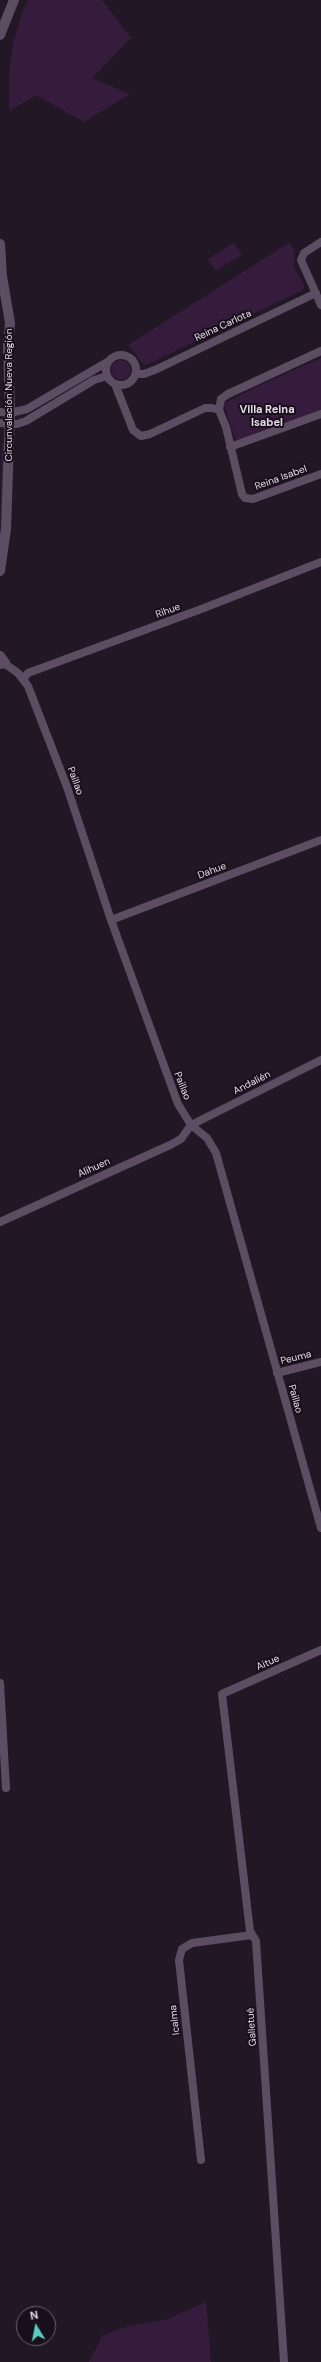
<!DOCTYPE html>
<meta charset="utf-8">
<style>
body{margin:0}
#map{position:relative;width:321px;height:2362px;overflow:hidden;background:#221825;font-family:"DM Sans",sans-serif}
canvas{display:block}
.north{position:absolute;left:16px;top:2306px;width:40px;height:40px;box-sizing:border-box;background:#190f1c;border:1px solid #69616c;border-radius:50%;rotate:350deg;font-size:11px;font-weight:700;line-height:16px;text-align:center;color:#e2dbe5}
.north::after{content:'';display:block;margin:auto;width:14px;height:18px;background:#5acebc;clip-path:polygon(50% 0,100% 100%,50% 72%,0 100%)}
</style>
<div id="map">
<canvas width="321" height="2362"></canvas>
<div class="north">N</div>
</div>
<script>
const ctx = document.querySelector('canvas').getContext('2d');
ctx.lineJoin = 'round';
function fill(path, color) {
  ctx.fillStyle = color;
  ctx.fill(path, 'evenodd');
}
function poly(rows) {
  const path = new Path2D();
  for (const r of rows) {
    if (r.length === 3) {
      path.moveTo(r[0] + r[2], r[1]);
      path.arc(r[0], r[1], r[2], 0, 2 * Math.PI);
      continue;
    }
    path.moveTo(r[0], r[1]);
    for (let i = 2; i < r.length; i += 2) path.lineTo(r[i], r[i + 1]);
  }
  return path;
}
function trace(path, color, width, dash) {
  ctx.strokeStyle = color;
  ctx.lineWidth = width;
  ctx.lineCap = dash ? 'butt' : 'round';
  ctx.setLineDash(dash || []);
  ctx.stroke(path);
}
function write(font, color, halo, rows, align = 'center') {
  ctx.font = font + ' "DM Sans",sans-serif';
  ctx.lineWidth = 4;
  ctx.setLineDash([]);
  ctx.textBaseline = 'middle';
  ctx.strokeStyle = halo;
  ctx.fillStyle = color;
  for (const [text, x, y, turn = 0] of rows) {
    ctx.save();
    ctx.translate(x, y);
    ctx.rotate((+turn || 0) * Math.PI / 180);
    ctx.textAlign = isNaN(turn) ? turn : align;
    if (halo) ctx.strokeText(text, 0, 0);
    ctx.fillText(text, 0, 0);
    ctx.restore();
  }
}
const green = poly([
 [28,0,102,0,131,38,92,78,130,94,84,122,38,96,33,97,9,111,9,73,13,44,21,16],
 [234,242,242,255,215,271,208,259],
 [290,242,295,252,294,267,305,287,301,291,148,364,144,365,128,345],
 [321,358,321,411,236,441,224,405,225,403,260,385],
 [121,370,10],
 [2,442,5,444,4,491,0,544],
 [206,2302,211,2362,89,2362,103,2335,129,2326,168,2319]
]);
const minor = poly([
 [321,242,304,253,301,260,321,305],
 [121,370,15],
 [136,374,144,374,157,369,316,293],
 [115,384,133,430,141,436,150,434,205,408,212,408,219,410],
 [219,410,226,427,242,494,245,498,253,499,321,474],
 [219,410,221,399,228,394,321,351],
 [0,412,10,413,27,409,109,361],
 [0,423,17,424,26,421,94,380,107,376],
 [230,447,321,414],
 [1,661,18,673,28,686,67,787,111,920,178,1104,191,1125,207,1138,216,1153,321,1528],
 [23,679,28,673,204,608,321,562],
 [111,920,321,840],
 [0,1222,170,1145,181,1139,191,1125,321,1060],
 [277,1373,321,1362],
 [0,1683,6,1788],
 [201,2160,179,1960,182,1949,192,1943,252,1935],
 [284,2362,256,1941,250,1931,222,1694,321,1650]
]);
const tertiary = poly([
 [0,35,14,0],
 [0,244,2,276,10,323,8,345,10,413,6,529,0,571],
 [0,656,5,663,0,664]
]);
const streetNames = [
 ["Reina Carlota",223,326,-25],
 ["Circunvalación Nueva Región",9,395,-90],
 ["Reina Isabel",281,478,-20],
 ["Rihue",168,611,-20],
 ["Paillao",75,781,70],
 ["Dahue",212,871,-21],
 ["Andalién",252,1083,-27],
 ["Paillao",182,1086,69],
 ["Alihuen",94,1168,-24],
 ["Peuma",296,1358,-14],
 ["Paillao",295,1399,74],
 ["Aitue",268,1663,-24],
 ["Icalma",175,2020,-96],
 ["Galletué",252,2027,-94]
];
const neighbourhoodNames = [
 ["Villa Reina",267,410],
 ["Isabel",267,423]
];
fill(green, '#351b3c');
trace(minor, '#5d4d62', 8);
trace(tertiary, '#5d4d62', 10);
write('10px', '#e2dbe5', '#190f1c', streetNames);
write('bold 11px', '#e2dbe5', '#190f1c', neighbourhoodNames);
</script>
